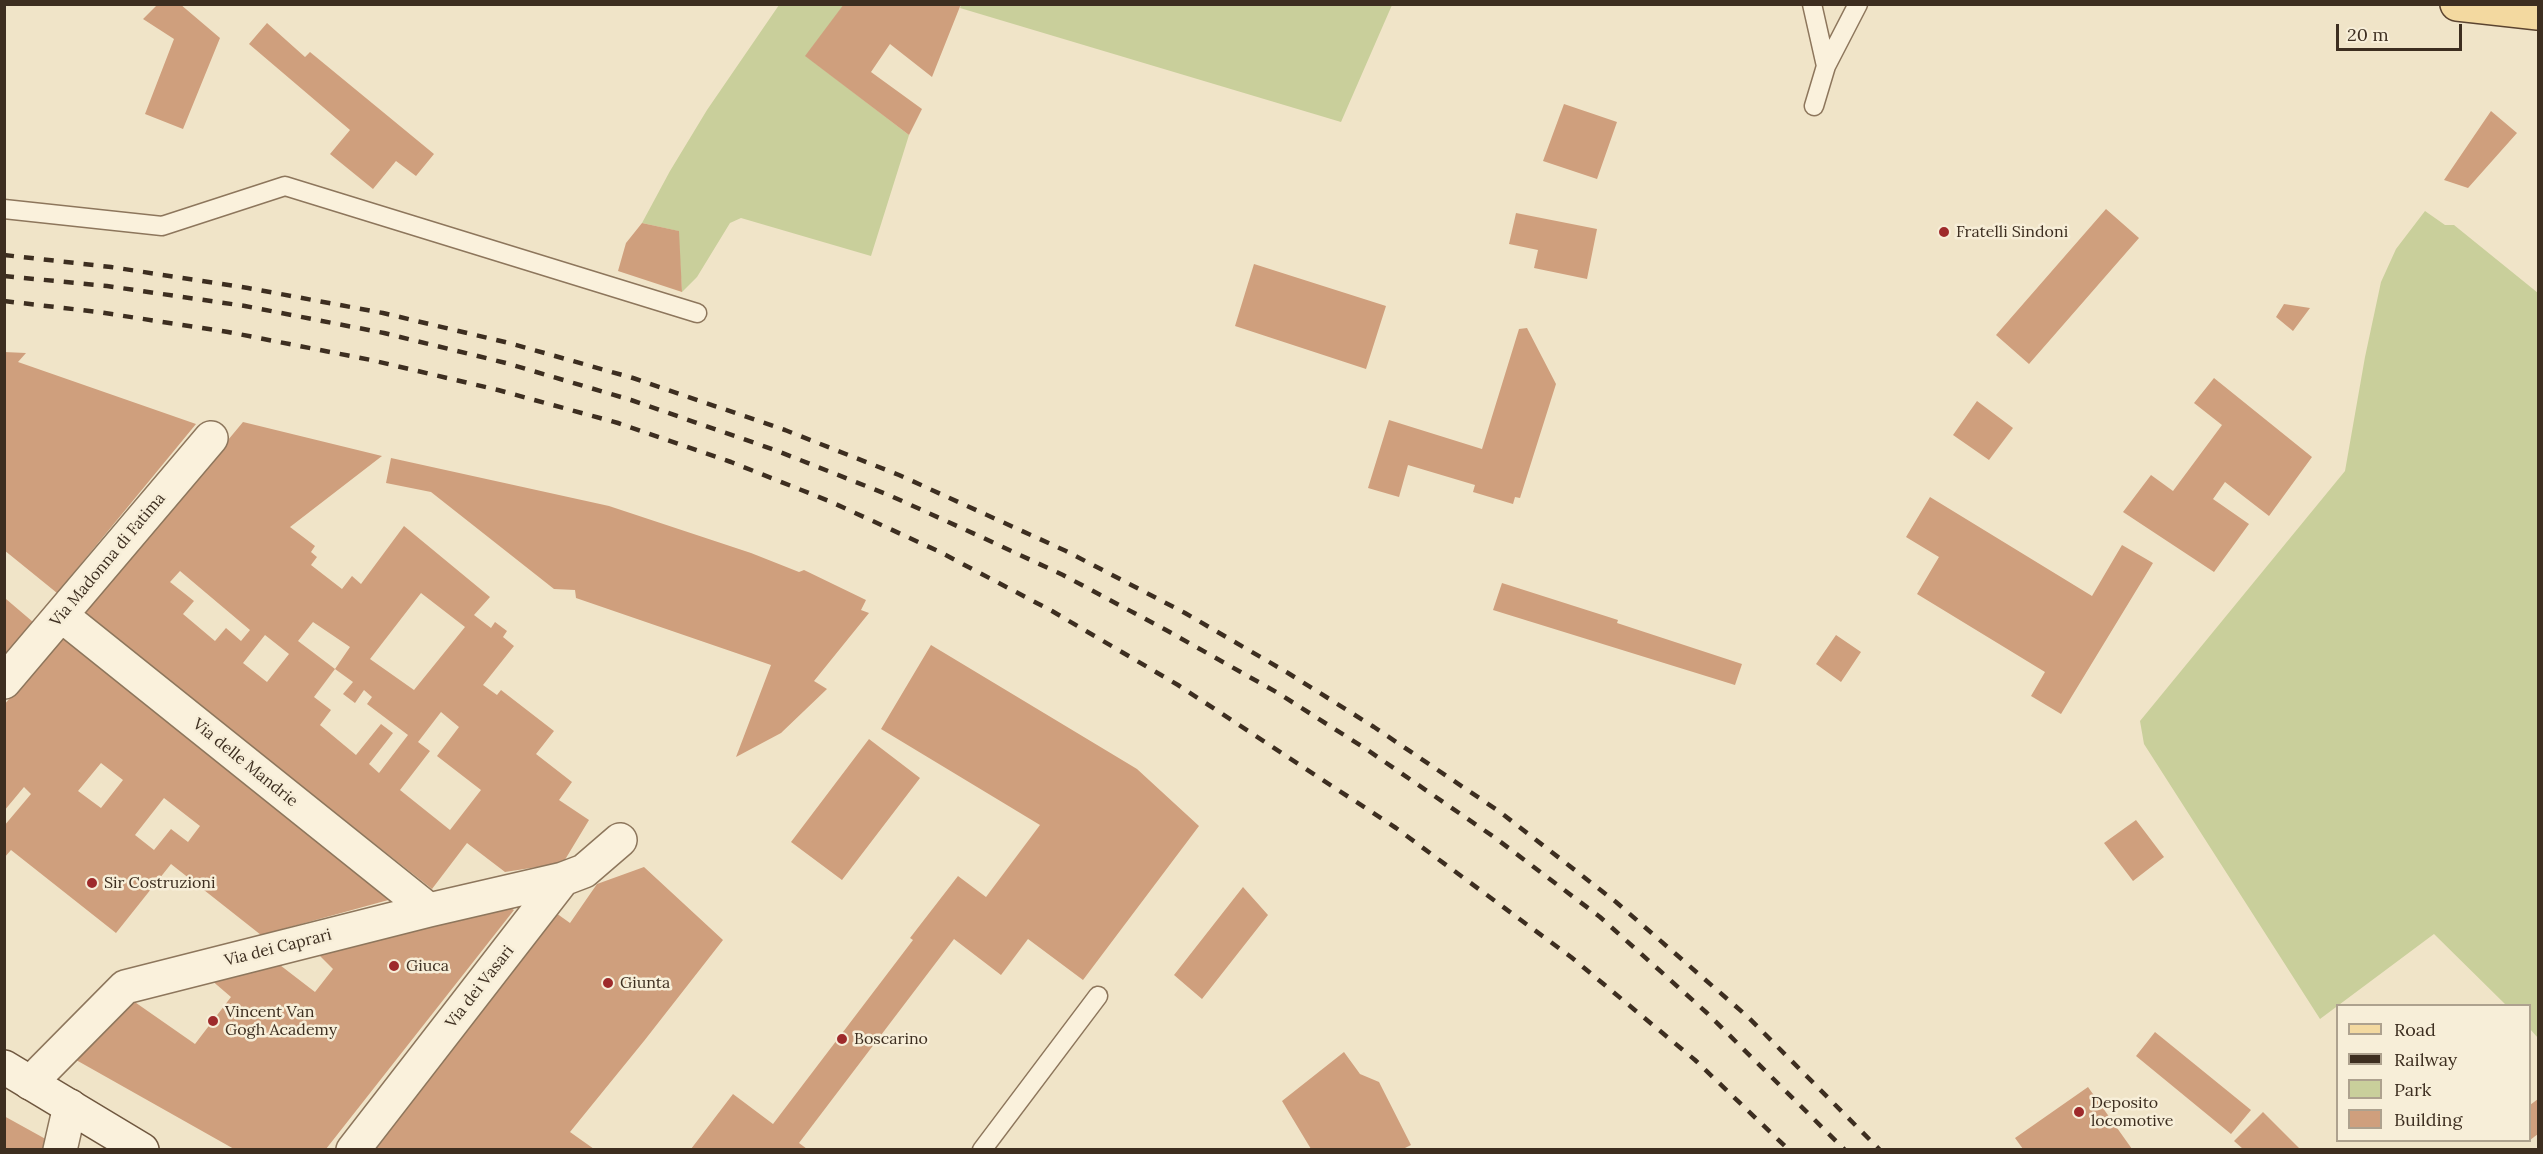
<!DOCTYPE html>
<style>
body{margin:0}
#map{position:relative;width:2543px;height:1154px;overflow:hidden;background:#f0e4c8;font-family:Lora,serif}
canvas{display:block}
.frame{position:absolute;inset:0;border:6px solid #3d2e20;pointer-events:none}
.legend{position:absolute;left:2336px;top:1004px;width:195px;height:138px;box-sizing:border-box;background:#f7eed8;border:2px solid #ada18e;margin:0;padding:8px 10px;list-style:none;font-size:18px;color:#3d2e20}
.legend li{display:flex;align-items:center;gap:12px;height:30px}
.legend b{width:30px;border:2px solid #ada18e}
.scale{position:absolute;left:2336px;top:24px;width:126px;height:27px;box-sizing:border-box;border:3px solid #3d2e20;border-top:0;padding-left:8px;font-size:18px;line-height:21px;white-space:nowrap;color:#3d2e20;-webkit-text-stroke:4px #f7eed8;paint-order:stroke}
</style>
<div id="map">
<canvas width="2543" height="1154"></canvas>
<div class="frame"></div>
<ul class="legend">
<li><b style="height:8px;background:#f3d9a0"></b>Road</li>
<li><b style="height:8px;background:#3d2e20"></b>Railway</li>
<li><b style="height:16px;background:#c9cf9b"></b>Park</li>
<li><b style="height:16px;background:#cf9f7d"></b>Building</li>
</ul>
<div class="scale">20 m</div>
</div>
<script>
const ctx = document.querySelector('canvas').getContext('2d');
ctx.lineJoin = 'round';
function fill(path, color) {
  ctx.fillStyle = color;
  ctx.fill(path, 'evenodd');
}
function poly(rows) {
  const path = new Path2D();
  for (const r of rows) {
    path.moveTo(r[0], r[1]);
    for (let i = 2; i < r.length; i += 2) path.lineTo(r[i], r[i + 1]);
  }
  return path;
}
function trace(path, color, width, dash) {
  ctx.strokeStyle = color;
  ctx.lineWidth = width;
  ctx.lineCap = dash ? 'butt' : 'round';
  ctx.setLineDash(dash || []);
  ctx.stroke(path);
}
function write(font, color, halo, rows, align = 'center') {
  ctx.font = font + ' Lora,serif';
  ctx.lineWidth = 5;
  ctx.setLineDash([]);
  ctx.textBaseline = 'middle';
  ctx.strokeStyle = halo;
  ctx.fillStyle = color;
  for (const [text, x, y, turn = 0] of rows) {
    ctx.save();
    ctx.translate(x, y);
    ctx.rotate((+turn || 0) * Math.PI / 180);
    ctx.textAlign = isNaN(turn) ? turn : align;
    if (halo) ctx.strokeText(text, 0, 0);
    ctx.fillText(text, 0, 0);
    ctx.restore();
  }
}
const green = poly([
 [779,5,844,5,806,56,909,135,871,256,741,218,730,223,697,277,682,292,678,231,642,223,670,171,707,110],
 [961,5,961,4,1392,5,1341,122,960,8],
 [2425,211,2445,225,2454,225,2538,293,2538,1038,2530,1029,2530,1006,2506,1005,2434,934,2320,1019,2144,744,2140,721,2345,471,2365,357,2381,282,2396,249]
]);
const building = poly([
 [158,4,180,4,220,38,183,129,145,114,174,39,143,19],
 [844,4,961,4,932,77,890,44,871,72,922,109,909,135,805,56],
 [267,23,305,57,310,52,434,154,416,176,396,161,373,189,330,154,350,130,249,44],
 [1564,104,1617,122,1597,179,1543,161],
 [2491,111,2517,133,2468,188,2444,180],
 [2106,209,2139,238,2029,364,1996,335],
 [1516,213,1597,229,1587,279,1534,268,1538,250,1509,244],
 [642,223,679,231,682,292,618,271,626,243],
 [1254,264,1386,306,1366,369,1235,326],
 [2284,304,2310,308,2293,331,2276,317],
 [1527,328,1556,384,1520,498,1515,497,1513,504,1473,492,1475,485,1408,465,1399,497,1368,488,1389,420,1482,449,1519,329],
 [4,352,26,353,18,362,196,424,57,593,4,550],
 [2214,378,2312,457,2269,516,2225,482,2213,499,2249,524,2214,572,2123,512,2151,475,2173,491,2222,425,2194,403],
 [1977,401,2013,428,1989,460,1953,435],
 [243,422,382,456,290,527,315,546,311,552,317,557,311,565,342,589,352,576,361,584,404,526,490,597,474,615,491,628,495,622,507,631,503,637,514,646,483,685,497,695,501,690,554,731,536,754,572,782,559,800,589,820,563,863,505,872,467,843,432,889,83,614],
 [180,571,250,630,241,641,226,628,215,641,183,614,194,601,170,582],
 [421,593,465,627,414,690,370,659],
 [313,622,350,647,335,669,353,682,343,694,355,703,364,690,372,697,367,704,408,735,379,773,369,764,393,733,381,724,356,755,320,725,331,710,314,697,335,669,298,641],
 [265,635,289,654,267,682,243,663],
 [441,712,459,727,437,756,481,790,450,830,400,790,430,751,418,742],
 [391,458,609,506,751,553,799,572,804,570,866,600,861,610,869,613,814,681,827,689,781,733,736,757,771,665,576,598,575,590,554,589,431,492,386,483],
 [1930,497,2092,596,2122,545,2153,563,2061,714,2031,696,2045,672,1917,594,1939,557,1906,537],
 [1502,583,1618,620,1617,623,1742,664,1735,685,1493,610],
 [6,599,33,622,4,655,4,602],
 [1836,635,1861,652,1841,682,1816,664],
 [62,636,392,899,261,935,171,864,116,933,11,850,4,858,4,826,31,794,24,787,4,811,4,705],
 [101,763,123,780,101,808,78,791],
 [164,798,200,826,188,842,171,829,154,850,135,835],
 [931,645,1137,769,1199,826,1083,980,1028,939,1001,975,954,939,799,1143,807,1149,691,1149,733,1094,773,1124,913,940,910,938,958,876,986,897,1040,825,881,729],
 [869,739,920,778,842,880,791,842],
 [2136,820,2164,857,2133,881,2104,843],
 [644,867,723,940,644,1041,570,1132,594,1149,374,1149,556,913,570,923,597,884],
 [1243,887,1268,915,1202,999,1174,975],
 [508,906,514,910,326,1149,234,1149,69,1056,129,998,195,1044,231,997,210,979,276,962,315,992,333,969,317,953],
 [2155,1032,2251,1110,2231,1134,2136,1056],
 [1344,1052,1360,1074,1379,1082,1411,1145,1403,1149,1311,1149,1282,1101],
 [2088,1087,2132,1149,2023,1149,2015,1138],
 [2538,1099,2538,1134,2530,1140,2530,1105],
 [2263,1112,2300,1149,2243,1149,2234,1141],
 [4,1116,51,1142,49,1149,4,1149]
]);
const service = poly([
 [1812,4,1826,66],
 [1814,106,1826,66,1858,4],
 [4,209,162,226,285,186,697,313],
 [982,1150,1098,996]
]);
const minor = poly([
 [61,615,429,910],
 [4,682,211,438],
 [30,1083,125,987,429,910,563,879],
 [60,1150,70,1106],
 [353,1150,563,879,584,871,620,840]
]);
const secondary = poly([
 [4,1067,142,1150]
]);
const primary = poly([
 [2457,4,2538,13]
]);
const rail = poly([
 [4,255,111,267,248,288,383,313,509,343,633,378,785,430,899,475,1066,551,1185,613,1288,673,1374,727,1500,812,1616,902,1748,1017,1880,1150],
 [4,276,107,286,245,306,384,333,506,363,631,400,775,450,891,496,977,535,1063,575,1166,630,1278,693,1366,749,1494,837,1600,917,1707,1013,1845,1150],
 [4,301,98,312,228,332,371,360,498,390,618,423,731,462,829,501,938,551,1052,611,1178,685,1396,828,1571,957,1695,1060,1789,1150]
]);
const markers = [
 [1944,232,6,"#9e2a2b"],
 [92,883,6,"#9e2a2b"],
 [394,966,6,"#9e2a2b"],
 [608,983,6,"#9e2a2b"],
 [213,1021,6,"#9e2a2b"],
 [842,1039,6,"#9e2a2b"],
 [2079,1112,6,"#9e2a2b"]
];
const poiNames = [
 ["Fratelli Sindoni",1956,232],
 ["Sir Costruzioni",104,883],
 ["Giuca",406,966],
 ["Giunta",620,983],
 ["Vincent Van",225,1012],
 ["Gogh Academy",225,1030],
 ["Boscarino",854,1039],
 ["Deposito",2091,1103],
 ["locomotive",2091,1121]
];
const streetNames = [
 ["Via Madonna di Fatima",108,560,-50],
 ["Via delle Mandrie",245,763,39],
 ["Via dei Caprari",278,948,-14],
 ["Via dei Vasari",480,987,-52]
];
fill(green, '#c9cf9b');
fill(building, '#cf9f7d');
trace(service, '#8d765c', 21);
trace(minor, '#8d765c', 36);
trace(secondary, '#6f573f', 36);
trace(primary, '#5b4430', 36);
trace(service, '#faf1dc', 18);
trace(minor, '#faf1dc', 33);
trace(secondary, '#faf1dc', 33);
trace(primary, '#f3d9a0', 33);
trace(rail, '#3d2e20', 4.5, [10, 10]);
for (const [x, y, r, color] of markers) {
  const dot = new Path2D();
  dot.arc(x, y, r, 0, 2 * Math.PI);
  ctx.fillStyle = color;
  ctx.fill(dot);
  trace(dot, '#f7eed8', 2);
}
write('16px', '#3d2e20', '#f7eed8', poiNames, 'left');
write('16px', '#3d2e20', '#f7eed8', streetNames);
</script>
